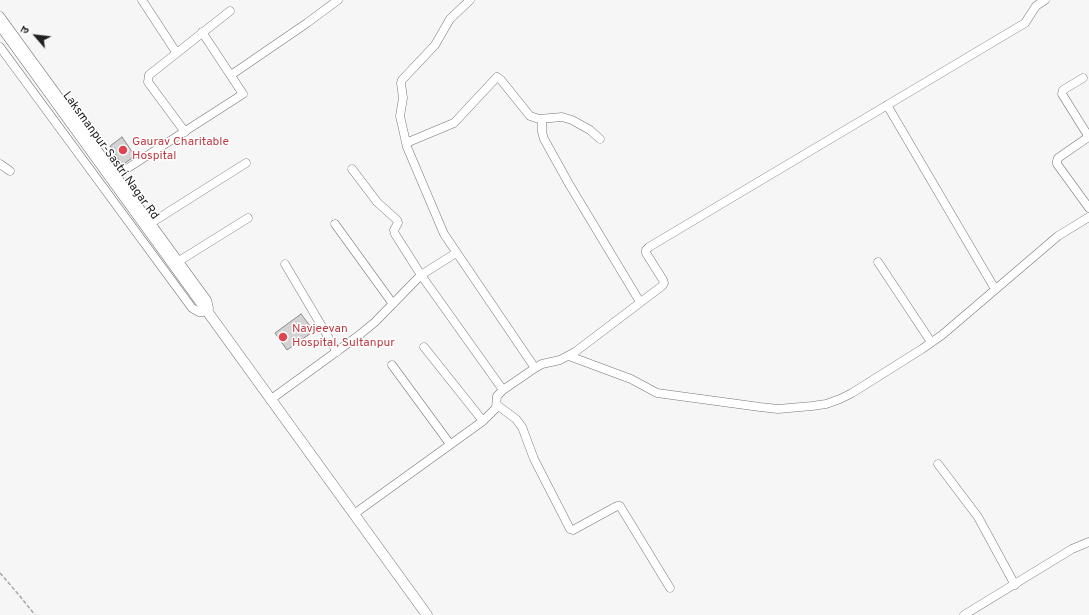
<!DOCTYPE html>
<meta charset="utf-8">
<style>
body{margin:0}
#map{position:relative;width:1089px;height:615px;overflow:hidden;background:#f6f6f7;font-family:Overpass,"Noto Sans Devanagari",sans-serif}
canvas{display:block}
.north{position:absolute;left:16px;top:16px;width:40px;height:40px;-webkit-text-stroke:3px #fff;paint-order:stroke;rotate:298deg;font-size:11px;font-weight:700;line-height:16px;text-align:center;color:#1f1f20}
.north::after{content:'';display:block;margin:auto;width:14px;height:18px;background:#1f1f20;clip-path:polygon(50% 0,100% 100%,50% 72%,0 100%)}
</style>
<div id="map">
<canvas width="1089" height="615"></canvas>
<div class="north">उ</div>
</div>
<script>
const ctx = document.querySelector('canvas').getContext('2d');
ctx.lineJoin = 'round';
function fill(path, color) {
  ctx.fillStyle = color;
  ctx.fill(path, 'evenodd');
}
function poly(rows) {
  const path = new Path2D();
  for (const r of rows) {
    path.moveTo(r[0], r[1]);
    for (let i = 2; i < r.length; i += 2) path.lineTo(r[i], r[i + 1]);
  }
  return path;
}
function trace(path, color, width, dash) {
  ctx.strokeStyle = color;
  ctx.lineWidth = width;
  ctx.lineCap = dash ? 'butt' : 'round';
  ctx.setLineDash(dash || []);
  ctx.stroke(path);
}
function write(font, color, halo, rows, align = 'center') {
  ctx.font = font + ' Overpass,sans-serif';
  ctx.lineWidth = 3;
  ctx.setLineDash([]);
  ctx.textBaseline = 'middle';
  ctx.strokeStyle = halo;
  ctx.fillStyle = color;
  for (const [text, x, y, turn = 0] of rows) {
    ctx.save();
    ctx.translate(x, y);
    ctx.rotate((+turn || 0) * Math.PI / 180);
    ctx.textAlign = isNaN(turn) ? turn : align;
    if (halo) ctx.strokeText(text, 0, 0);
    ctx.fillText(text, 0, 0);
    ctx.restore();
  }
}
const building = poly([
 [122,137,135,156,122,165,110,146,122,137],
 [301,314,314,331,287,350,275,333,301,314]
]);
const path = poly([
 [0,573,19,595,35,615]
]);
const minor = poly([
 [142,0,176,52],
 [470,0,450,19,435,45,402,80,401,83,403,98,400,116,407,147,444,234,535,368],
 [0,16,207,300,209,308,207,312,199,312,192,308,0,47],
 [231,75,307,23,338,0],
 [1083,78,1063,90,1062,94,1087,134,1087,138,1058,158,1057,161,1057,164,1089,208],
 [887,105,995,289],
 [542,119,542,132,544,139,569,184,640,302],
 [185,132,148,82,149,75,230,11],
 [406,143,454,123,497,77,501,80,530,116,539,119,562,117,572,120,590,130,600,139],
 [0,164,10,171],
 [352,169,377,202,397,220,398,223,394,230,395,234,421,275,503,390],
 [117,175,243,94,202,32],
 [151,223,246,163],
 [335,224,393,304],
 [179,261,248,218],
 [878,262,931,342],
 [285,264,337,352],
 [424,347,483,421],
 [569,356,631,379,657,393,760,407,778,409,812,406,826,404,840,399,852,393,922,349,942,335,1058,236,1089,217],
 [392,365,450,444],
 [270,400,358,336,375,322,421,275,456,253],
 [497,405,516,419,522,427,534,459,570,529,573,530,617,506,620,506,670,588],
 [938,464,978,517,1015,585],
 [354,514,483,421,496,408,497,396,503,390,535,368,542,364,560,360,575,352,662,286,664,283,663,280,646,253,646,250,649,247,1025,23,1036,6,1045,0],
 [964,615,1072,549,1089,542]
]);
const tertiary = poly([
 [0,25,427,615]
]);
const markers = [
 [123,150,5,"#e0444e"],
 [283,337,5,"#e0444e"]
];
const healthNames = [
 ["Gaurav Charitable",132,143],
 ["Hospital",132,157],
 ["Navjeevan",292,330],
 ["Hospital, Sultanpur",292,344]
];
const streetNames = [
 ["Laksmanpur-Sastri Nagar Rd",110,156,54]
];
fill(building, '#d3d3d4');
trace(building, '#888889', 1);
trace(minor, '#767577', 9);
trace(tertiary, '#767577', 11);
trace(path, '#a7a7a8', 1.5, [4, 2]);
trace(minor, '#fff', 8);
trace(tertiary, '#fff', 10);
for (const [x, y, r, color] of markers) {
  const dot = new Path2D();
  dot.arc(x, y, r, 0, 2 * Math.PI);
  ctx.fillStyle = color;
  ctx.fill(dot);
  trace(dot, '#fff', 1.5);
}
write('12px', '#be3a42', '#fff', healthNames, 'left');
write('12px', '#1f1f20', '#fff', streetNames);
</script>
